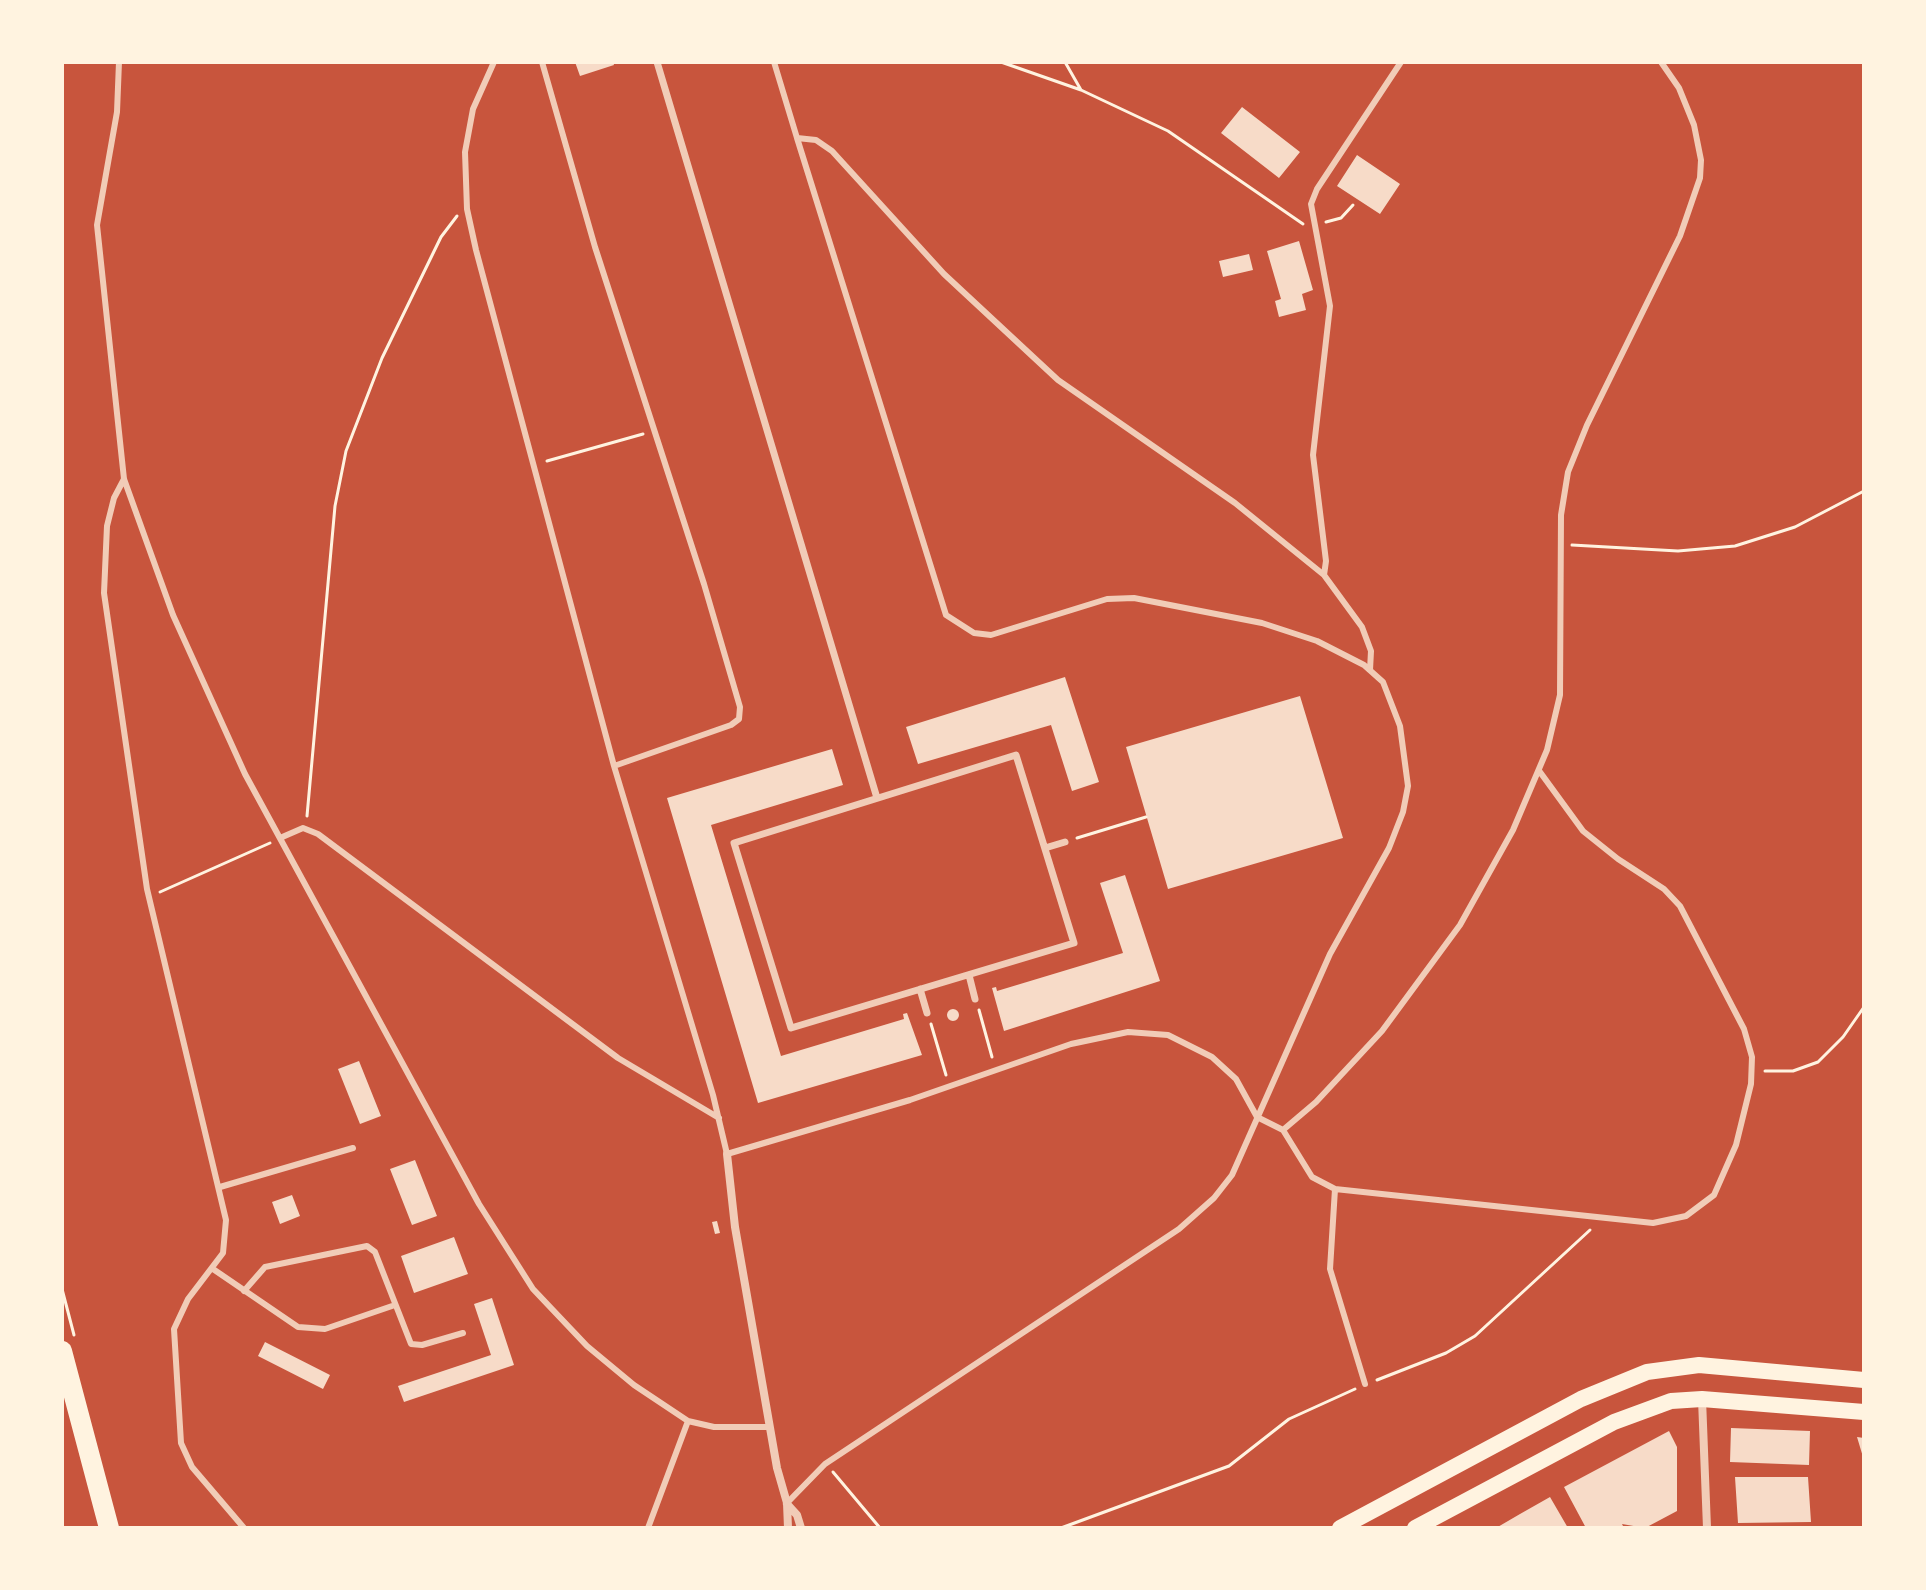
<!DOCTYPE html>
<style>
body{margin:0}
#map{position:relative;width:1926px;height:1590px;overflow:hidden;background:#c8553d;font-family:Arial,sans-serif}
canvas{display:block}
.frame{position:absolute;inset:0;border:64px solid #fff3e0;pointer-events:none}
</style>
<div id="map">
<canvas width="1926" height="1590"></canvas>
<div class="frame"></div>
</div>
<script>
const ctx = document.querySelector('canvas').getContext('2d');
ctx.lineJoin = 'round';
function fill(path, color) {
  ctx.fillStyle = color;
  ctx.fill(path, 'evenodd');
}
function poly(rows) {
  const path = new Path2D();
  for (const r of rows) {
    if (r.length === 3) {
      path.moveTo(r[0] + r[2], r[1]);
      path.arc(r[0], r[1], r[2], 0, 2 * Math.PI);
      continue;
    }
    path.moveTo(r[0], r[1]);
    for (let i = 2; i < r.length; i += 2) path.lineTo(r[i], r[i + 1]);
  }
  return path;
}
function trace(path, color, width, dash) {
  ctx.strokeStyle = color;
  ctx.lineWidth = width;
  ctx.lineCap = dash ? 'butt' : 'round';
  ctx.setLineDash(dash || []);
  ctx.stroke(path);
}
const building = poly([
 [575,62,613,62,614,65,580,76],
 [1242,107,1300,152,1279,178,1221,133],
 [1357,155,1400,184,1380,214,1337,186],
 [1299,241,1313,290,1302,294,1306,310,1279,317,1275,301,1281,299,1267,251],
 [1249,254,1253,270,1223,277,1219,261],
 [1065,677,1099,782,1072,791,1051,725,918,764,906,727],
 [1300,696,1343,838,1168,889,1126,747],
 [832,749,843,785,711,825,781,1056,904,1019,903,1014,907,1013,922,1055,758,1103,667,798],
 [1125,875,1160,981,1004,1031,992,988,996,987,997,991,1123,953,1100,883],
 [953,1015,6],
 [359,1061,381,1116,360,1124,338,1069],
 [415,1160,437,1216,412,1225,390,1169],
 [292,1195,300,1216,280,1224,272,1202],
 [717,1221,720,1233,715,1234,712,1222],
 [454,1237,468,1274,414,1293,401,1256],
 [492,1298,514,1365,404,1402,398,1386,491,1355,474,1304],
 [265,1342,330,1375,323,1389,258,1356],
 [1731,1428,1810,1431,1809,1465,1730,1462],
 [1669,1431,1677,1447,1677,1511,1645,1528,1622,1524,1624,1528,1586,1528,1564,1487],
 [1857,1437,1864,1438,1864,1457,1863,1457],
 [1735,1477,1808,1477,1811,1522,1738,1523],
 [1550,1497,1568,1528,1496,1528,1520,1514]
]);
const path = poly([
 [1001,62,1081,90],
 [1065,62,1081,90,1168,131,1303,224],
 [1326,222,1341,218,1353,205],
 [547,461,643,434],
 [1572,545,1678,551,1735,546,1795,527,1864,491],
 [307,816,335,506,346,451,382,358,441,237,457,216],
 [1077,838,1146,817],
 [160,892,270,843],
 [979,1010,992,1057],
 [931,1024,946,1075],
 [1765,1071,1793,1071,1818,1062,1843,1037,1864,1007],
 [62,1289,74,1335],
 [1377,1380,1446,1353,1475,1336,1590,1230],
 [833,1472,880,1528],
 [1061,1528,1229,1466,1289,1419,1355,1389]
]);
const service = poly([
 [119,62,117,112,97,225,124,479,173,615,245,774,479,1204,533,1289,587,1346,634,1385,688,1421,714,1427,770,1427],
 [494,62,473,109,465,152,467,209,476,250,614,766,713,1095,727,1154,910,1100,1071,1044,1128,1032,1168,1035,1212,1057,1236,1079,1257,1117,1283,1130,1316,1102,1382,1031,1460,925,1513,830,1547,750,1560,695,1561,515,1568,472,1587,425,1680,236,1700,178,1701,160,1694,125,1679,88,1661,62],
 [542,62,595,247,704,584,740,707,739,719,731,725,614,766],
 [774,62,797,138,816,140,832,151,944,274,1058,380,1235,503,1324,575,1362,627,1371,651,1370,670],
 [124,479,114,498,107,526,104,593,147,889,226,1220,223,1253,188,1299,174,1329,181,1443,192,1467,244,1528],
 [1324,575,1326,561,1313,455,1330,306,1311,204,1317,189,1401,62],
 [280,838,303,828,318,834,618,1058,719,1118],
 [1283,1130,1312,1177,1335,1189,1653,1223,1686,1216,1714,1195,1736,1145,1751,1084,1752,1057,1744,1029,1680,906,1664,889,1618,859,1583,831,1540,772],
 [220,1187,353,1148],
 [1335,1189,1330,1269,1365,1384],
 [213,1269,298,1327,325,1329,395,1305],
 [244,1291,265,1267,367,1246,375,1252,411,1344,422,1345,463,1333],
 [787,1503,825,1464,1179,1229,1214,1198,1232,1175,1330,954,1389,848,1403,812,1408,786,1400,726,1383,682,1364,665,1317,641,1262,623,1134,598,1107,599,991,635,974,633,946,615,797,138],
 [648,1528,688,1421]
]);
const pedestrian = poly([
 [657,62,877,798],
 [1016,755,1074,943,791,1028,734,843,1016,755],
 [1045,848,1065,842],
 [969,975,975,999],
 [920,989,927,1013]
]);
const minor = poly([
 [727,1154,735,1227,777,1468,787,1503,788,1528],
 [1702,1399,1707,1528],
 [787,1504,797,1515,801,1528]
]);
const secondary = poly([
 [1340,1528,1581,1399,1647,1372,1699,1365,1864,1380],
 [1415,1528,1614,1422,1671,1401,1702,1399,1864,1412]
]);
const primary = poly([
 [62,1351,109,1528]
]);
fill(building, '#f7dbc8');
trace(path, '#fff3e0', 3);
trace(service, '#f1ccb7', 6);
trace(pedestrian, '#f1ccb7', 7);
trace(minor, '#f1ccb7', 8);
trace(secondary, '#fff3e0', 16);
trace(primary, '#fff3e0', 20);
</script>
